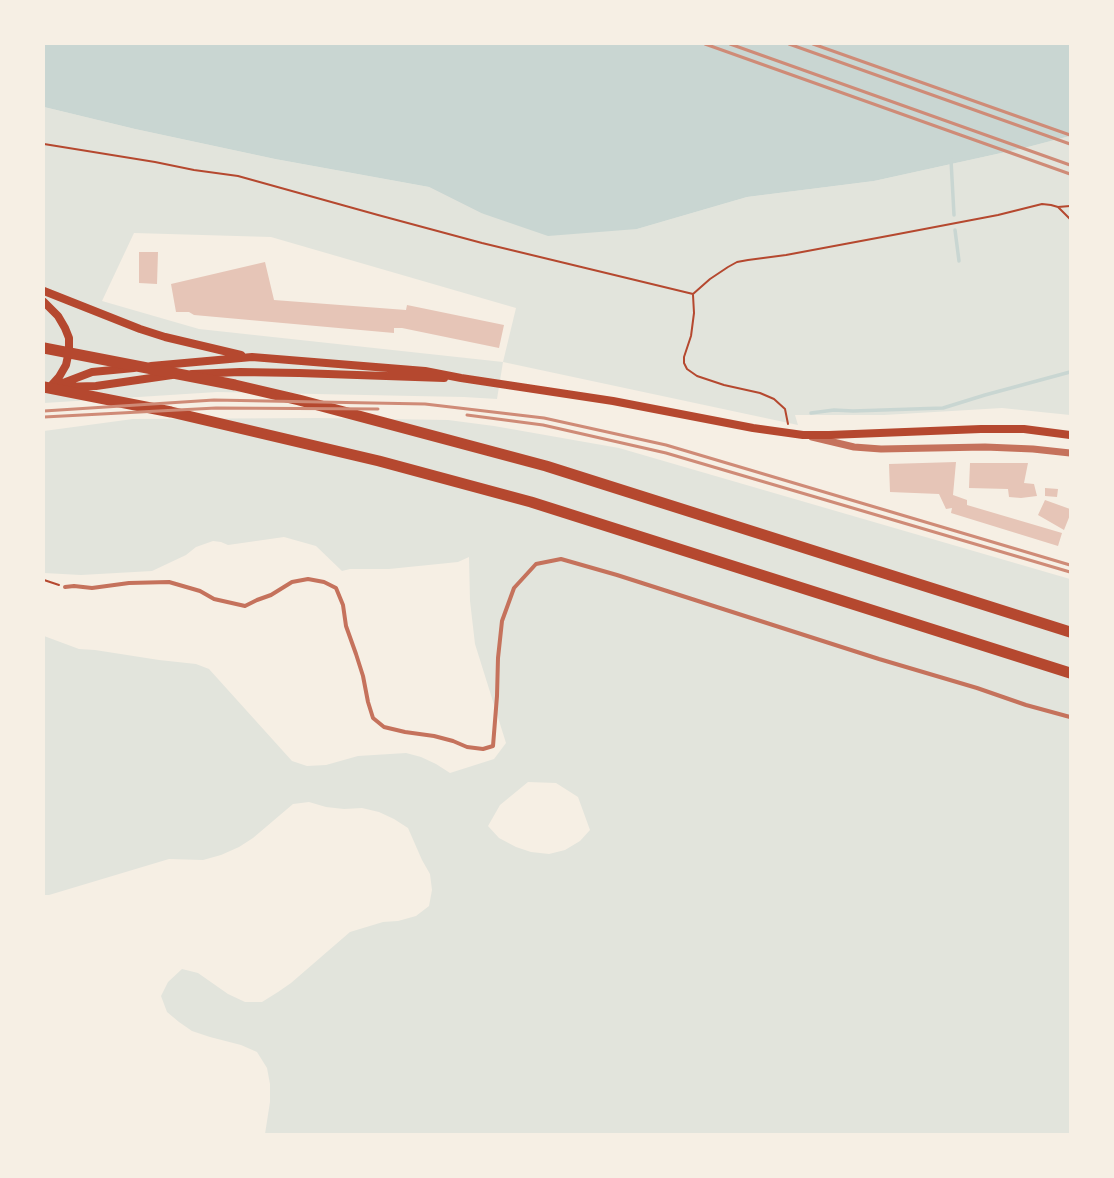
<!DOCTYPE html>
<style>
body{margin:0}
#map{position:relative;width:1114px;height:1178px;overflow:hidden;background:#f6efe4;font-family:Montserrat,sans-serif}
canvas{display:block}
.frame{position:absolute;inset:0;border:45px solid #f6efe4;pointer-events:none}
</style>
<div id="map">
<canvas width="1114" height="1178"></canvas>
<div class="frame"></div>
</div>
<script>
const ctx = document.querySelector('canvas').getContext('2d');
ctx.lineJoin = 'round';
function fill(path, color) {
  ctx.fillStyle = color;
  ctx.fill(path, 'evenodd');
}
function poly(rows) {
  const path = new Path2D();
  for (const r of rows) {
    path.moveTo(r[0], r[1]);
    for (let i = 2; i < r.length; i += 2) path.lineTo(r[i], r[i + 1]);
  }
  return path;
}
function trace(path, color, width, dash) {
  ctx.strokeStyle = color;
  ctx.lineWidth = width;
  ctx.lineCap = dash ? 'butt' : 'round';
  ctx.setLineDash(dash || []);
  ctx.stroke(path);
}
const green = poly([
 [44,107,135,129,275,159,429,187,481,213,637,229,747,197,874,181,1024,148,1070,136,1070,415,1002,408,884,415,795,415,798,425,503,362,497,399,464,397,217,392,44,403],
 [134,233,271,237,516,308,503,362,199,329,102,301],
 [318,418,448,420,494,426,619,448,1070,579,1070,1134,265,1134,270,1102,270,1084,267,1068,257,1052,241,1045,210,1037,192,1031,179,1022,167,1012,161,996,168,982,182,969,198,973,228,994,245,1002,262,1002,278,992,291,983,350,932,383,922,398,921,416,916,429,906,432,890,430,874,422,860,408,828,394,819,379,812,362,808,344,809,326,807,309,802,293,804,253,838,239,847,221,855,203,860,169,859,49,895,44,895,44,636,79,649,95,650,159,660,196,664,209,669,292,761,307,766,326,765,358,756,406,753,421,757,436,764,450,773,494,759,506,743,475,644,470,601,469,557,458,562,389,569,350,569,342,571,316,546,284,537,228,545,221,542,213,541,196,547,186,555,152,571,81,575,44,573,44,431,133,419],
 [528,782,556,783,578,797,590,830,580,841,565,850,549,854,531,852,516,847,499,838,488,826,500,805]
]);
const water = poly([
 [44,44,1070,44,1070,136,1024,148,874,181,747,197,637,229,548,236,481,213,429,187,275,159,135,129,44,107]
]);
const stream = poly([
 [951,160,954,215],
 [955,230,959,261],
 [811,413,834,410,853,411,943,408,985,395,1070,372]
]);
const building = poly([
 [139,252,158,252,157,284,139,283],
 [265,262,274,300,406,310,407,305,504,325,499,348,402,328,394,328,394,333,194,315,189,312,176,312,171,284],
 [956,462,953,495,967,500,967,505,1062,533,1058,546,951,513,952,508,946,509,939,494,890,492,889,464],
 [970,463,1028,463,1024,483,1034,484,1037,496,1021,498,1009,497,1008,489,969,488],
 [1045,488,1058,489,1057,497,1045,496],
 [1045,500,1070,509,1070,515,1064,530,1038,515]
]);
const path = poly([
 [44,144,155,162,194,170,238,176,378,215,482,243,693,294],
 [1058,207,1070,206],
 [693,294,710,279,728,267,737,262,748,260,786,255,893,235,998,215,1042,204,1051,205,1058,207,1070,219],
 [693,295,694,313,691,336,684,357,684,363,687,369,697,376,724,385,760,393,774,399,785,409,788,424],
 [44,580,59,585]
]);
const minor = poly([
 [65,587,74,586,92,588,129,583,169,582,200,591,214,599,245,606,257,600,271,595,292,582,308,579,324,582,336,588,343,605,346,626,356,654,363,676,368,702,373,718,384,727,405,732,434,736,453,741,467,747,483,749,493,746,497,696,498,658,502,621,514,588,536,564,561,559,617,575,879,659,977,688,1026,705,1070,717]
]);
const tertiary = poly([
 [812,437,854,447,881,449,985,447,1033,449,1070,453]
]);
const secondary = poly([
 [44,291,140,329,165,337,241,355],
 [44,302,58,316,65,328,69,338,69,351,66,365,59,377,50,387],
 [151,366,252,357,425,371,461,378,613,401,753,428,803,435,829,435,981,429,1024,429,1070,435],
 [192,374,240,372,299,373,444,378],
 [61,387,96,386,172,375],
 [50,388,92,372,134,368]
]);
const motorway = poly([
 [44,348,235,385,299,400,546,466,1070,632],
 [44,387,171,412,379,461,531,502,1070,673]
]);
const rail = poly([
 [705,44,1070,174],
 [730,44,1070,165],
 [789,44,1070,144],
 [813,44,1070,135],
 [44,411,214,400,425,404,544,418,666,445,1070,565],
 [467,415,543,425,666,453,1070,572],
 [44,417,216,408,378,409]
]);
fill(green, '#e2e4dc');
fill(water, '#c9d6d2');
trace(stream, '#c9d6d2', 3.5);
fill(building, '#e6c5b7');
trace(path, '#b5482f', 2);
trace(minor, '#c5725c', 4);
trace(tertiary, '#c5725c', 7);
trace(secondary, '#b5482f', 8);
trace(motorway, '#b5482f', 11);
trace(rail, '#cf8b77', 3);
</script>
